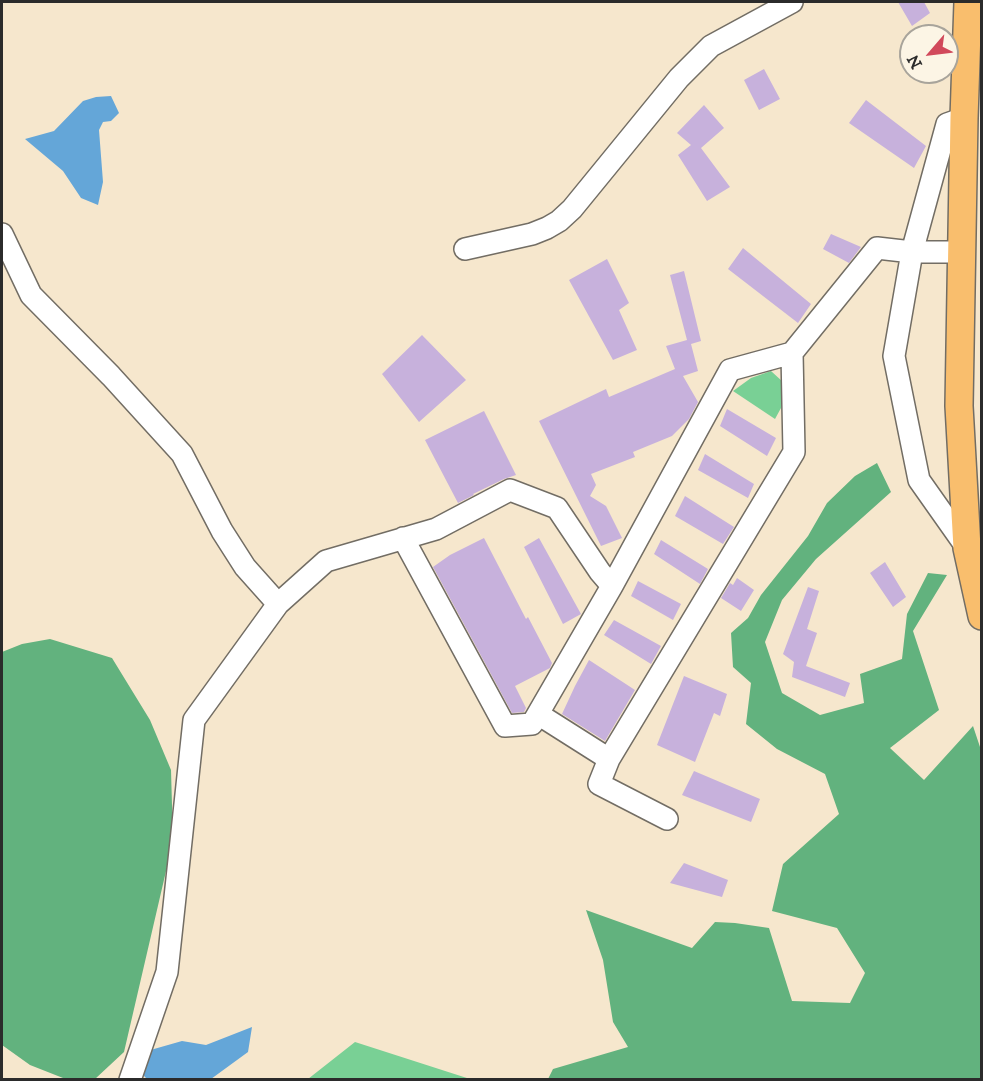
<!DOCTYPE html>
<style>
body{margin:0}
#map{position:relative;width:983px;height:1081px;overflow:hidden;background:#f6e7cd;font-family:"IM FELL DW Pica",serif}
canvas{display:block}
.frame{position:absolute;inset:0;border:3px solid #2b2b2b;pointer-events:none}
.north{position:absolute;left:899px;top:24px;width:60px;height:60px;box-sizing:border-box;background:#fcf5e5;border:2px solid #a8a49b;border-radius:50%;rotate:242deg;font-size:16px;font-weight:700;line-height:24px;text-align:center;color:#2b2b2b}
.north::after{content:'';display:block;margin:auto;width:21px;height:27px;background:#d1495b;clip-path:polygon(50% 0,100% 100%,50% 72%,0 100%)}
</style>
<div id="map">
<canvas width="983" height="1081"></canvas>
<div class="frame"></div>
<div class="north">N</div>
</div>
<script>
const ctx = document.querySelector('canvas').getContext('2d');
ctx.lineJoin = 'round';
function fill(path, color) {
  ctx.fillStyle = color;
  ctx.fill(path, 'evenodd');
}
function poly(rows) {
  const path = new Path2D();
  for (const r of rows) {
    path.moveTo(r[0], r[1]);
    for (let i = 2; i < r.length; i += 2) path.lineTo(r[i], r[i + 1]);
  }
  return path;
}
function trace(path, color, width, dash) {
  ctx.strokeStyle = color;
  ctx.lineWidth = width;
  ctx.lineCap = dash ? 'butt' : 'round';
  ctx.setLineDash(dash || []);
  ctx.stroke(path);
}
const green = poly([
 [771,371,783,382,781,408,775,419,733,391,751,378],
 [355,1042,470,1079,308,1079]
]);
const forest = poly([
 [877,463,891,492,816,559,782,600,765,642,782,693,820,715,864,703,860,674,902,659,907,614,928,573,947,575,913,631,939,710,890,748,924,780,973,726,981,750,981,1079,548,1079,553,1069,628,1047,613,1022,603,960,586,910,692,948,715,922,735,923,769,928,792,1001,850,1003,865,973,837,928,772,911,783,864,839,814,825,774,777,749,746,724,751,683,733,667,731,633,748,618,761,595,808,536,827,503,855,476],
 [50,639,112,658,150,720,171,770,173,841,124,1052,95,1079,63,1078,30,1065,2,1045,2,652,22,644]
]);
const water = poly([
 [111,96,119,113,111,121,103,122,99,130,103,182,98,205,81,198,63,171,25,139,54,131,83,101,96,97],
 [252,1027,248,1052,211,1079,147,1079,143,1075,147,1051,182,1041,206,1045]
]);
const building = poly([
 [898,2,924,2,930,13,912,26],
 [764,69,780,99,759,110,744,80],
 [866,100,926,146,914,168,849,123],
 [704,105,724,128,701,148,730,187,707,201,678,155,691,145,677,133],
 [831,234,861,247,849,263,823,249],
 [743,248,811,304,798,323,728,269],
 [607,259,629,303,619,310,637,350,613,360,569,280],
 [684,271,701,341,691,344,698,371,683,376,698,402,689,419,672,436,633,452,635,457,591,474,596,485,590,496,606,506,622,538,601,546,539,421,606,389,609,397,675,369,666,346,687,340,670,275],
 [422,335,466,380,419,422,382,374],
 [727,409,776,438,767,456,720,426],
 [484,411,516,475,504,479,473,494,474,495,458,503,425,440],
 [705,454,754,484,748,498,698,470],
 [685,496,734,527,723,544,675,516],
 [484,538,526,619,528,617,552,663,550,668,515,686,526,708,524,712,512,713,433,567,450,555],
 [539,538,581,614,563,624,524,547],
 [661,540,708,569,700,584,654,554],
 [885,562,906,597,893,607,870,573],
 [737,578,754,590,741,611,721,598,730,583,733,585],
 [638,581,681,604,673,620,631,596],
 [808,587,819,591,807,629,817,633,806,666,850,683,845,697,792,677,794,662,783,654],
 [614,620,661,646,651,664,604,635],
 [589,660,635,690,605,741,562,714,575,686],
 [684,676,727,694,720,716,714,713,695,762,657,745],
 [694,771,760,799,751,822,682,795],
 [684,863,728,880,722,897,670,883]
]);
const minor = poly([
 [964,118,947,124,912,252,894,356,919,480,967,548],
 [2,234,31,295,111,376,182,454,222,531,245,567,278,604],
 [465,249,532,234,547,228,559,221,572,209,679,78,711,46,792,2],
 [403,538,505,726,532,724,612,586],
 [538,714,609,759],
 [667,819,599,784,609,759,794,452,792,353],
 [130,1080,167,972,194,720,278,604,326,561,436,529,510,490,557,508,600,572,612,586,730,370,792,353,877,248,912,252,963,252]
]);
const major = poly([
 [968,2,964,118,959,406,967,548,982,616]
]);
fill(green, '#79d095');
fill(forest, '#62b27e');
fill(water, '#64a6d8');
fill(building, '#c7b1dc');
trace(minor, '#726d64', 24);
trace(major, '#726d64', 30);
trace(minor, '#fff', 21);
trace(major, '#f9be6d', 27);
</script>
